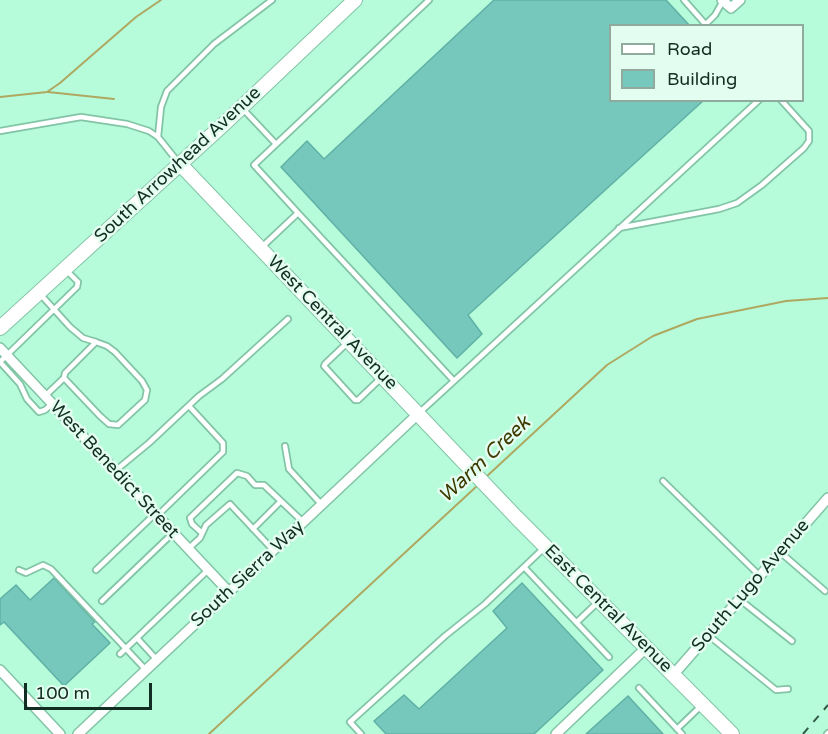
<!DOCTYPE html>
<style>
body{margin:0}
#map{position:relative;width:828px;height:734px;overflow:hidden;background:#b6fbda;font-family:"Varela Round",sans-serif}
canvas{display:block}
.legend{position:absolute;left:609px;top:24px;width:195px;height:78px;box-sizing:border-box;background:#e3fef0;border:2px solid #8fab9e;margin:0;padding:8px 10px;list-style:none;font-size:18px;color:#122e22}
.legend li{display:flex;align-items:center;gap:12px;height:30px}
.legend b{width:30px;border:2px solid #8fab9e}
.scale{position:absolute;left:24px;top:683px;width:128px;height:27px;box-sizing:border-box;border:3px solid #122e22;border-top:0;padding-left:8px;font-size:18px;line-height:21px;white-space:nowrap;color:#122e22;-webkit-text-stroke:4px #e3fef0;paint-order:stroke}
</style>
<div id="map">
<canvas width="828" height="734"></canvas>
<ul class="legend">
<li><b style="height:8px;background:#fff"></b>Road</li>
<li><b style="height:16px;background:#77c8bc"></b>Building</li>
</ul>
<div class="scale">100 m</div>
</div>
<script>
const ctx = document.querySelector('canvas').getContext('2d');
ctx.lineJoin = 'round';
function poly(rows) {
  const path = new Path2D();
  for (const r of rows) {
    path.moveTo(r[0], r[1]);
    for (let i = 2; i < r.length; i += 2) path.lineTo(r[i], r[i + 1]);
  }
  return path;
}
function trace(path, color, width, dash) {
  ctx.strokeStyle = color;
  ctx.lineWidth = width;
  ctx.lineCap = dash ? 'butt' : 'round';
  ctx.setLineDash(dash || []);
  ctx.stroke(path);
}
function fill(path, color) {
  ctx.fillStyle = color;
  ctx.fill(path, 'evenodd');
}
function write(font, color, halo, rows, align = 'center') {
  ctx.font = font + ' "Varela Round",sans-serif';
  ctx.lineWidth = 5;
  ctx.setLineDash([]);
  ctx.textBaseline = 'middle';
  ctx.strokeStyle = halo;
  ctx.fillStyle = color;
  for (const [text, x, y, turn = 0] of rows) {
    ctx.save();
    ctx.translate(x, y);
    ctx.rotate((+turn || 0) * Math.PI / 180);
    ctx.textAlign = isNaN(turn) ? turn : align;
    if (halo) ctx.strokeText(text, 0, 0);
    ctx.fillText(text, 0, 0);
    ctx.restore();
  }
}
const stream = poly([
 [48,92,114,99],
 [0,97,47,92,60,83,136,17,161,0],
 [486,477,607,365,653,336,697,319,786,301,828,298],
 [209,734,478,485]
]);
const building = poly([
 [494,0,666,0,690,26,610,26,610,100,704,100,468,315,482,334,457,358,281,167,307,141,324,159,494,0],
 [54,578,95,622,92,624,110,643,64,686,4,622,0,625,0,599,16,585,30,600,54,578],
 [522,583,603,670,534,734,386,734,374,721,404,695,419,709,507,628,493,611,522,583],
 [628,696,663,734,586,734,628,696]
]);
const lane = poly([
 [684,0,707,26],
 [706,24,715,15,723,1],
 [243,109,276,144],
 [0,131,81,117,127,124,149,131,158,137,178,162],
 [158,137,161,107,167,91,214,44,272,0],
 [298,213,454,381,419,413],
 [619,228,719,209,737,203,762,185,804,148,809,141,809,131,781,100],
 [263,246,298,213,254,165,429,0],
 [41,295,70,327,83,338,96,342,107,346,115,352,142,381,147,390,145,400,118,425,109,424,100,416,64,378,65,373,96,342],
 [347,343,325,364,324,366,355,400,358,400,380,379],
 [0,362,77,287,78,282,67,271],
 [0,362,20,384,27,399,39,412,45,410,52,404],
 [454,381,759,100],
 [45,396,64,378],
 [285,446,289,469,322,505],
 [115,471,149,443,199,396,222,379,288,319],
 [663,481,760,576],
 [157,516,223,452,223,443,189,406],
 [253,529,281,501],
 [202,533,192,524,190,518,237,473,247,476,255,485,264,485,303,522],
 [188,549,200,538,206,525,230,504,273,550],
 [780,552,825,591],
 [524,567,544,548],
 [19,570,26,573,43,565,51,569,146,670],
 [96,570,155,514],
 [739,599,792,641],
 [102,601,173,533],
 [577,622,598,602],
 [708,635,776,690,788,689],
 [137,638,157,660],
 [120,654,208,570],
 [639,688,682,734],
 [677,729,701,706],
 [361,734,350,722,445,636,485,604,524,567,609,657],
 [827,734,828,733]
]);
const street = poly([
 [722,0,731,8,740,0],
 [0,348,229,592],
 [0,670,60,734],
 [674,674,828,498],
 [78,734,418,414],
 [556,734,647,647]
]);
const secondary = poly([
 [180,164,516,517,732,734],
 [0,328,226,122,355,0]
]);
const rail = poly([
 [803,734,828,705]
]);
const streetNames = [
 ["South Arrowhead Avenue",178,165,-43],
 ["West Central Avenue",332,323,46],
 ["West Benedict Street",114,470,47],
 ["South Sierra Way",248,574,-43],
 ["South Lugo Avenue",751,586,-49],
 ["East Central Avenue",608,609,45]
];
const waterNames = [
 ["Warm Creek",485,460,-43]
];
trace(stream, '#afa861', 2);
fill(building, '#77c8bc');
trace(building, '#5fb1a5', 1.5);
trace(lane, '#82c5a6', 8);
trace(street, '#82c5a6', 12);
trace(secondary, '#82c5a6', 16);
trace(lane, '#fff', 4.5);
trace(street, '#fff', 9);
trace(secondary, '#fff', 14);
trace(rail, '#355a49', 2, [8, 8]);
write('18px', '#122e22', '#e3fef0', streetNames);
write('italic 20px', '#3f3900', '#e3fef0', waterNames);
</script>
